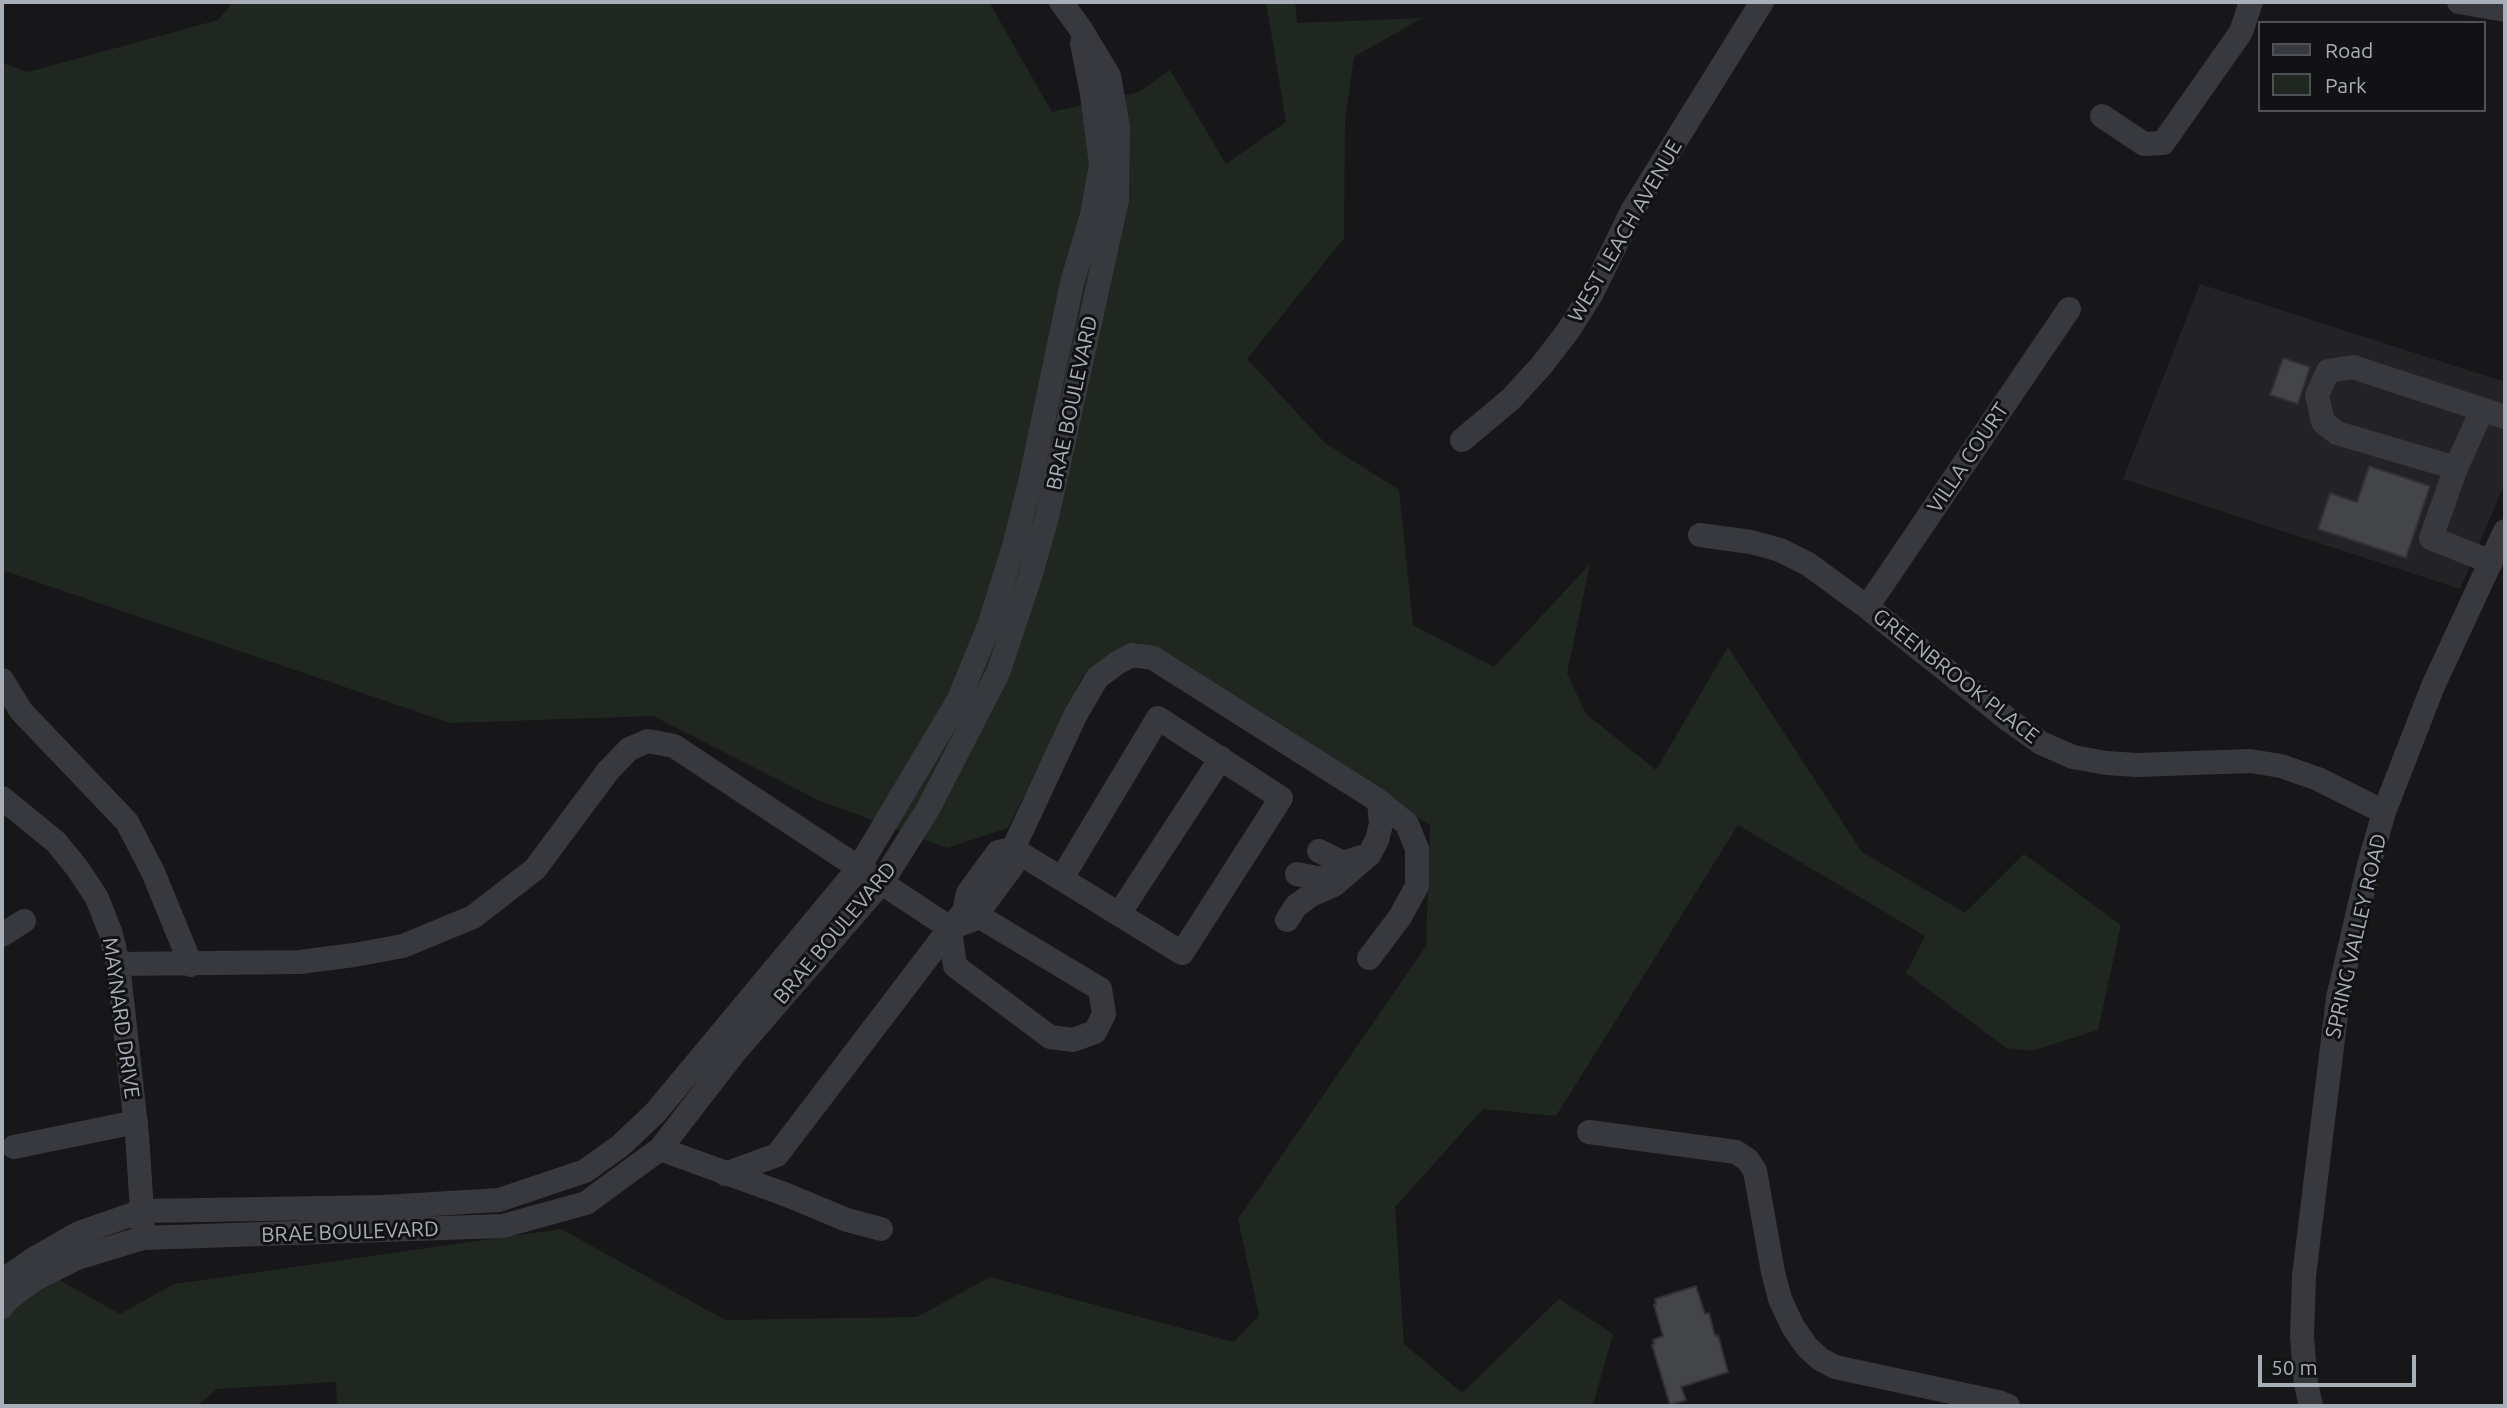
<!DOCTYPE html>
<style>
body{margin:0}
#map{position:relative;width:2507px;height:1408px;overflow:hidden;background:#171719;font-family:Ubuntu,sans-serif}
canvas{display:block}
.frame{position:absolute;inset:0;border:4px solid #a9afb9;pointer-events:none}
.legend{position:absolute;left:2258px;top:21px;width:228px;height:91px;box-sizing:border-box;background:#121214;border:2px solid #4e5156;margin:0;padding:9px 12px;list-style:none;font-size:21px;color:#a9afb9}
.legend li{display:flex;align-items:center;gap:14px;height:35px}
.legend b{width:35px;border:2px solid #4e5156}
.scale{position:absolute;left:2258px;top:1355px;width:158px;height:32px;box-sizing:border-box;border:4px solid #a9afb9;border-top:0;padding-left:9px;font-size:21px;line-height:24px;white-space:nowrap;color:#a9afb9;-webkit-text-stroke:5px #121214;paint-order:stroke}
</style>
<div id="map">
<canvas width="2507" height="1408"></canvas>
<div class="frame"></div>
<ul class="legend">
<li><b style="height:9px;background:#38393e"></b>Road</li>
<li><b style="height:19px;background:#1f2720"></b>Park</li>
</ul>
<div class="scale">50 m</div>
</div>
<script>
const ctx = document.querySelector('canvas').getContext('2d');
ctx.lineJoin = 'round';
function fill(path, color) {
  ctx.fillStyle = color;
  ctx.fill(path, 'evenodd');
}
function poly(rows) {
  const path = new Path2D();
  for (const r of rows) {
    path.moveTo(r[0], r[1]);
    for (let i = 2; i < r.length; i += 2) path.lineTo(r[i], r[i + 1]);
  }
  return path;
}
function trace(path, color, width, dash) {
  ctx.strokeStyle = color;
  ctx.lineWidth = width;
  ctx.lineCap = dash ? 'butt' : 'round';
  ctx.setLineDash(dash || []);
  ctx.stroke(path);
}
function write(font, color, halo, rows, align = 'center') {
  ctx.font = font + ' Ubuntu,sans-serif';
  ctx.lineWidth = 6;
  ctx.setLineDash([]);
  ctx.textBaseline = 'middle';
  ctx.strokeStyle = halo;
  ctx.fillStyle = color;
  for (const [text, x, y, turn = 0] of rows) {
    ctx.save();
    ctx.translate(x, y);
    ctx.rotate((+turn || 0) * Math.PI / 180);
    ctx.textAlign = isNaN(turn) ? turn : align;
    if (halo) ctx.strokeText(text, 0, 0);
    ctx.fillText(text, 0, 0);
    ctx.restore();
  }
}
const built = poly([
 [2200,284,2505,382,2505,483,2460,589,2123,479]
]);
const green = poly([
 [233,2,989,2,1052,112,1139,92,1170,70,1226,164,1286,122,1266,2,1295,2,1297,23,1422,18,1354,57,1345,120,1344,238,1247,359,1325,443,1399,490,1413,625,1494,667,1590,564,1567,673,1586,714,1656,770,1728,647,1862,852,1965,913,2024,854,2121,925,2098,1030,2032,1051,2006,1048,1906,973,1925,936,1738,825,1556,1116,1483,1109,1395,1207,1404,1344,1462,1393,1559,1299,1613,1334,1593,1405,1596,1406,337,1406,336,1382,217,1389,197,1406,2,1406,2,1299,34,1266,120,1314,174,1284,561,1229,725,1320,917,1317,990,1277,1234,1342,1259,1315,1238,1219,1426,946,1430,825,1136,642,1083,676,1008,828,947,848,818,800,653,716,450,723,2,570,2,63,28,72,218,20]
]);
const building = poly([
 [2283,358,2310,367,2298,404,2270,395,2283,358],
 [2369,466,2430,486,2406,558,2318,529,2330,493,2357,502,2369,466],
 [1696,1286,1705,1314,1709,1313,1715,1336,1718,1335,1728,1372,1681,1387,1686,1400,1670,1405,1652,1345,1654,1344,1653,1340,1663,1336,1654,1305,1656,1304,1655,1299,1696,1286]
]);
const minor = poly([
 [2459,2,2505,10],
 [2102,116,2144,144,2163,143,2241,32,2251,2],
 [1462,440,1511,399,1541,366,1568,331,1592,293,1632,211,1762,2],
 [2456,468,2482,410],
 [1700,535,1751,542,1780,550,1808,564,1867,607,2010,721,2041,743,2073,757,2106,763,2137,765,2250,761,2281,766,2318,779,2384,812],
 [2491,562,2431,538,2456,468,2337,433,2323,422,2317,395,2328,371,2353,367,2505,417],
 [1867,607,2069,309],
 [2,680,21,711,127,822,153,872,191,965],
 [2,798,56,842,78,869,97,898,111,934,118,964,137,1135,143,1226],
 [1319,851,1343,863,1362,857],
 [1297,874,1317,878,1334,878,1340,875],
 [964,912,968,893,998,852,1013,849,1182,953,1281,798,1158,718,1062,878],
 [1119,914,1221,758],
 [1287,920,1296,906,1311,895,1334,885,1369,855,1377,840,1381,824,1379,801],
 [2,935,24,921],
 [118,964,300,962,354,955,403,946,473,917,535,869,608,771,629,749,648,741,674,746,950,928,955,966,1050,1037,1073,1040,1095,1032,1104,1014,1100,989,980,917,950,928],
 [1589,1132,1736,1152,1748,1160,1755,1171,1773,1272,1780,1299,1793,1327,1807,1347,1820,1359,1835,1367,1998,1402,2008,1406],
 [14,1147,136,1122],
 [660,1149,787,1195,847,1220,881,1229],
 [725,1174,777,1155,950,928,964,912,982,907,1013,865,1013,849,1075,716,1097,678,1117,663,1132,655,1153,658,1379,801,1407,824,1417,849,1417,886,1400,917,1369,958],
 [2,1281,32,1260,79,1233,142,1211,384,1207,499,1200,585,1171,620,1146,655,1113,858,869,958,701,989,626,1015,543,1030,483,1072,283,1092,215,1101,165,1092,94,1082,43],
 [2,1307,9,1298,35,1279,77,1258,143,1238,503,1226,586,1203,660,1149,735,1052,882,882,928,809,998,673,1030,577,1047,517,1117,200,1118,127,1109,76,1080,28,1061,2],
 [2311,1406,2306,1384,2302,1337,2304,1276,2338,998,2369,865,2384,812,2433,686,2505,531]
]);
const streetNames = [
 ["WEST LEACH AVENUE",1625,231,-60],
 ["BRAE BOULEVARD",1072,403,-78],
 ["VILLA COURT",1968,458,-56],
 ["GREENBROOK PLACE",1956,676,38],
 ["BRAE BOULEVARD",835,933,-50],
 ["SPRING VALLEY ROAD",2356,936,-77],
 ["MAYNARD DRIVE",121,1018,82],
 ["BRAE BOULEVARD",350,1232,-2]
];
fill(built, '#232326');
fill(green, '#1f2720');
fill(building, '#434549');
trace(building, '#313135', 2);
trace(minor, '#38393e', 24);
write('21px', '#a9afb9', '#121214', streetNames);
</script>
